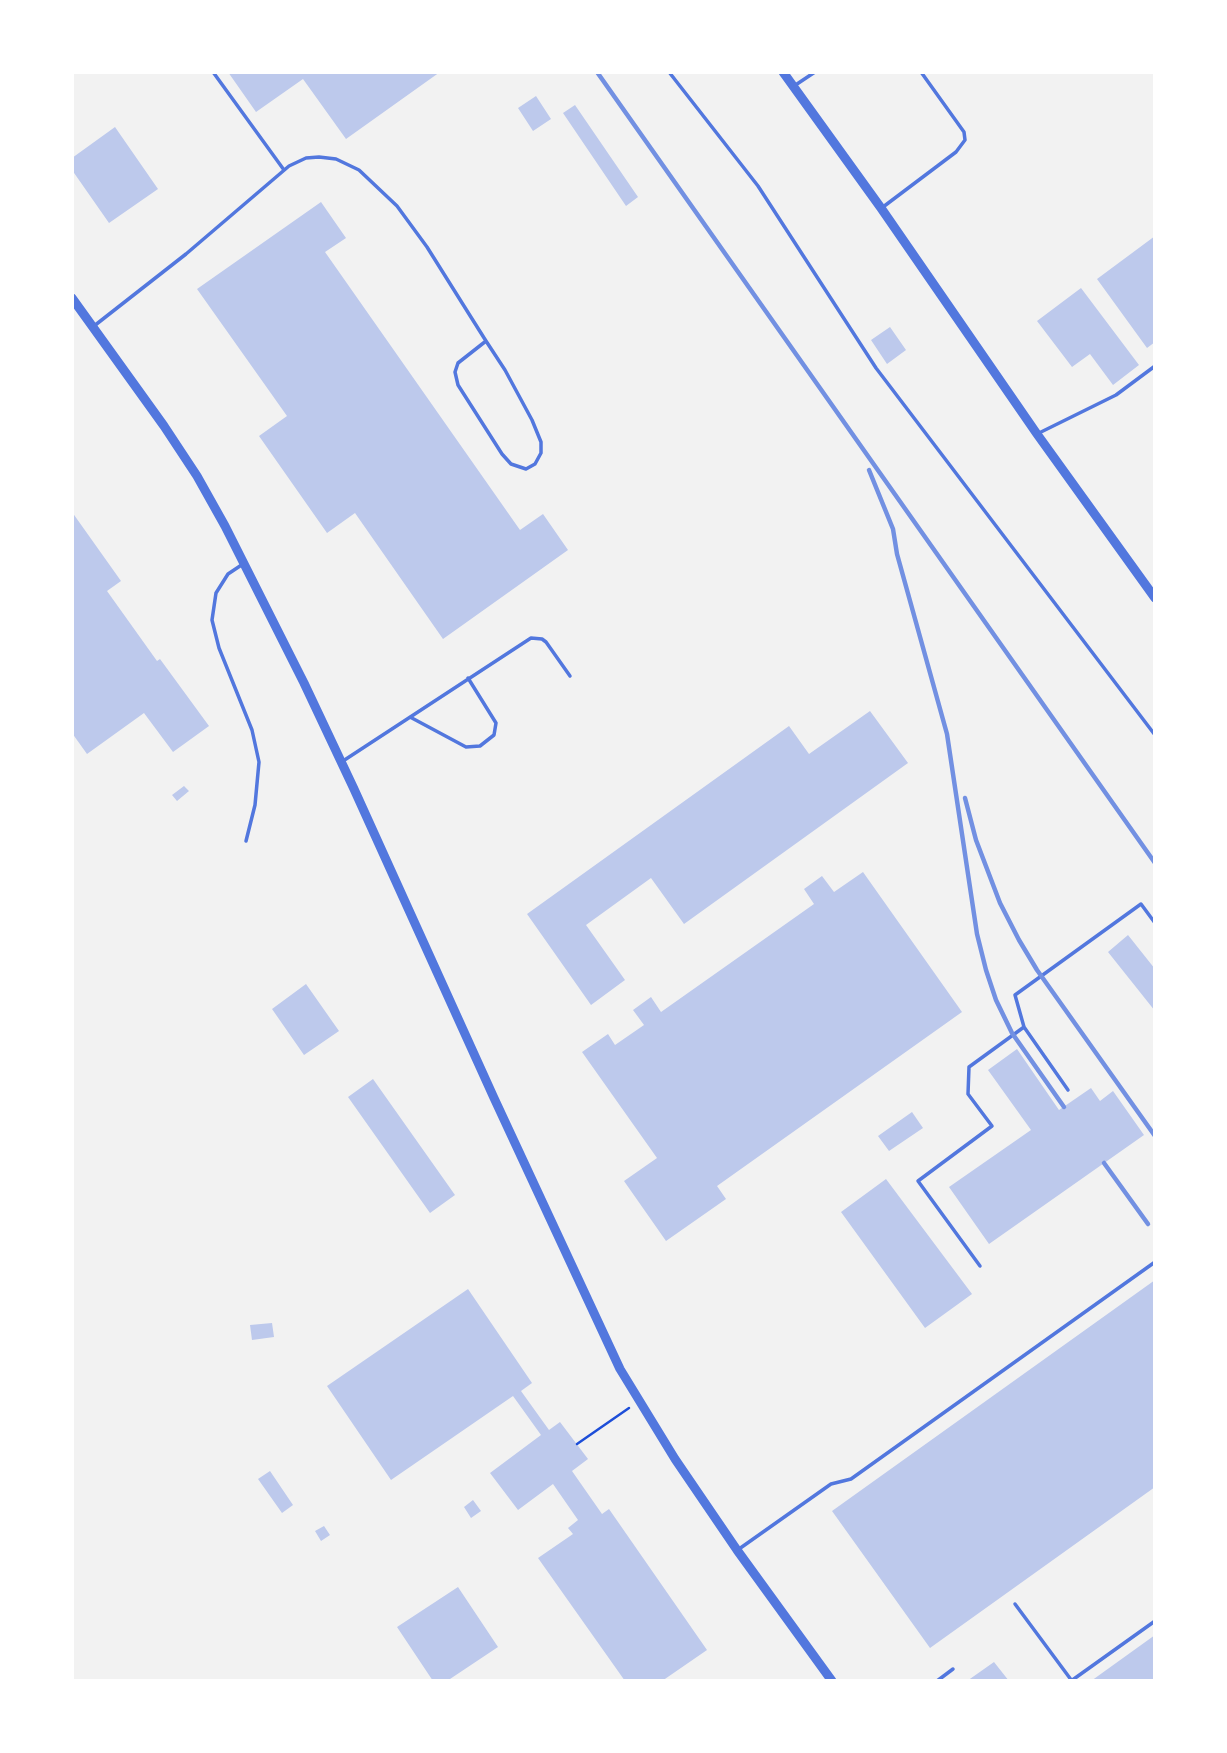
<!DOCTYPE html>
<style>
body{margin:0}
#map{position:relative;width:1227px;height:1753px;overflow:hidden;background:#f2f2f2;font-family:Literata,serif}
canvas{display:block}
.frame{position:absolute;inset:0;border:74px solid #fff;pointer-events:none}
</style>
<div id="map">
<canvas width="1227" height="1753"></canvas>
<div class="frame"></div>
</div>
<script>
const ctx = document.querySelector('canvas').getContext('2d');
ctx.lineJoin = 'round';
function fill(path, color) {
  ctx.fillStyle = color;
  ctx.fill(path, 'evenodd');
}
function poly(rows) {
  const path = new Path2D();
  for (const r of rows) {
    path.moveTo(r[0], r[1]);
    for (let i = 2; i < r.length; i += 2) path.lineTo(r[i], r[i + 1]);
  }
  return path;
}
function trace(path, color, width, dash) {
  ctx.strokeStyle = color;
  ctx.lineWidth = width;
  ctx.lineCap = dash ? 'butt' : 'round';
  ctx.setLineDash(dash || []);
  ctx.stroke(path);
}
const building = poly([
 [228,72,440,72,346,139,303,79,256,112],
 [536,96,551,119,533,131,518,108],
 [575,105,638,197,626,206,563,113],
 [115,127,158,189,109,223,72,170,72,158],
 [321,202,346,238,325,252,520,530,543,514,568,550,443,639,355,513,327,533,259,436,287,416,197,289],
 [1155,236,1155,342,1147,348,1097,279],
 [1081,288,1139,365,1113,385,1090,354,1072,367,1037,321],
 [890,327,906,350,887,364,871,340],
 [72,512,121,581,107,591,157,661,160,659,209,726,173,752,144,713,87,754,72,733],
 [870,711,908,763,684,924,651,878,586,925,625,980,591,1005,527,914,789,726,809,754],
 [184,786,189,791,177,801,172,795],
 [863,872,962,1012,717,1186,726,1199,666,1241,624,1181,657,1158,582,1052,608,1034,615,1045,644,1025,633,1010,651,997,661,1012,814,904,804,889,822,876,834,892],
 [1128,935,1155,969,1155,1011,1108,952],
 [306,984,339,1031,304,1055,272,1009],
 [1017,1049,1059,1110,1091,1088,1100,1101,1113,1091,1144,1135,989,1244,949,1187,1031,1130,988,1070],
 [373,1079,455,1195,430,1213,348,1097],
 [912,1112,923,1128,889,1151,878,1136],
 [886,1179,972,1294,925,1328,841,1212],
 [1155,1280,1155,1487,930,1648,832,1511],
 [468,1289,532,1383,521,1391,549,1430,560,1422,588,1459,572,1471,602,1514,609,1509,707,1650,662,1681,625,1681,538,1558,573,1534,568,1528,578,1520,553,1484,518,1510,490,1473,541,1435,513,1396,391,1480,327,1386],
 [272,1323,274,1337,252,1340,250,1325],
 [270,1471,293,1505,282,1513,258,1479],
 [473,1500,481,1511,471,1518,464,1507],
 [324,1526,330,1535,321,1541,315,1531],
 [458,1587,498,1647,447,1681,433,1681,397,1627],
 [1155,1635,1155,1681,1091,1681],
 [994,1662,1009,1681,967,1681]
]);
const path = poly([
 [577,1444,629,1408]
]);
const service = poly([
 [213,72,284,170],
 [669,72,758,186,876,368,1155,735],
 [794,86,815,72],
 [883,207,956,152,965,140,964,132,921,72],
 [94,326,186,254,289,166,306,158,319,157,336,159,359,170,397,206,427,247,469,314,486,341,505,370,532,420,541,442,541,453,535,464,526,469,511,464,502,454,458,385,455,372,458,363,486,341],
 [1039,433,1116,395,1155,366],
 [243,564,228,574,216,593,212,620,219,648,252,730,259,762,255,805,246,841],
 [410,717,466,747,480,746,494,735,496,723,468,678],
 [343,761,531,638,542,639,546,642,570,676],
 [1024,1027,1068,1090],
 [980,1266,918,1181,992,1126,968,1094,969,1067,1024,1027,1015,995,1141,904,1155,923],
 [739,1549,831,1484,851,1479,1155,1262],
 [1015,1604,1072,1681],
 [937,1681,953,1669],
 [1071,1681,1155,1621]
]);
const tertiary = poly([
 [783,72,881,208,1037,434,1155,598],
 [72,298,164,426,197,476,225,526,304,683,354,789,494,1098,620,1369,675,1459,737,1550,832,1681]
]);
const rail = poly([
 [597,72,1155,863],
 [869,470,893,529,897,554,947,734,977,934,986,970,996,1000,1012,1033,1064,1107],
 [965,798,976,840,1000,903,1019,940,1037,970,1155,1136],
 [1104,1163,1148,1224]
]);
fill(building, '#bdc9ec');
trace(path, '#1d4ed8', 2.5);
trace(service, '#5277de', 3.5);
trace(tertiary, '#5277de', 9);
trace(rail, '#7290e2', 4.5);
</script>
